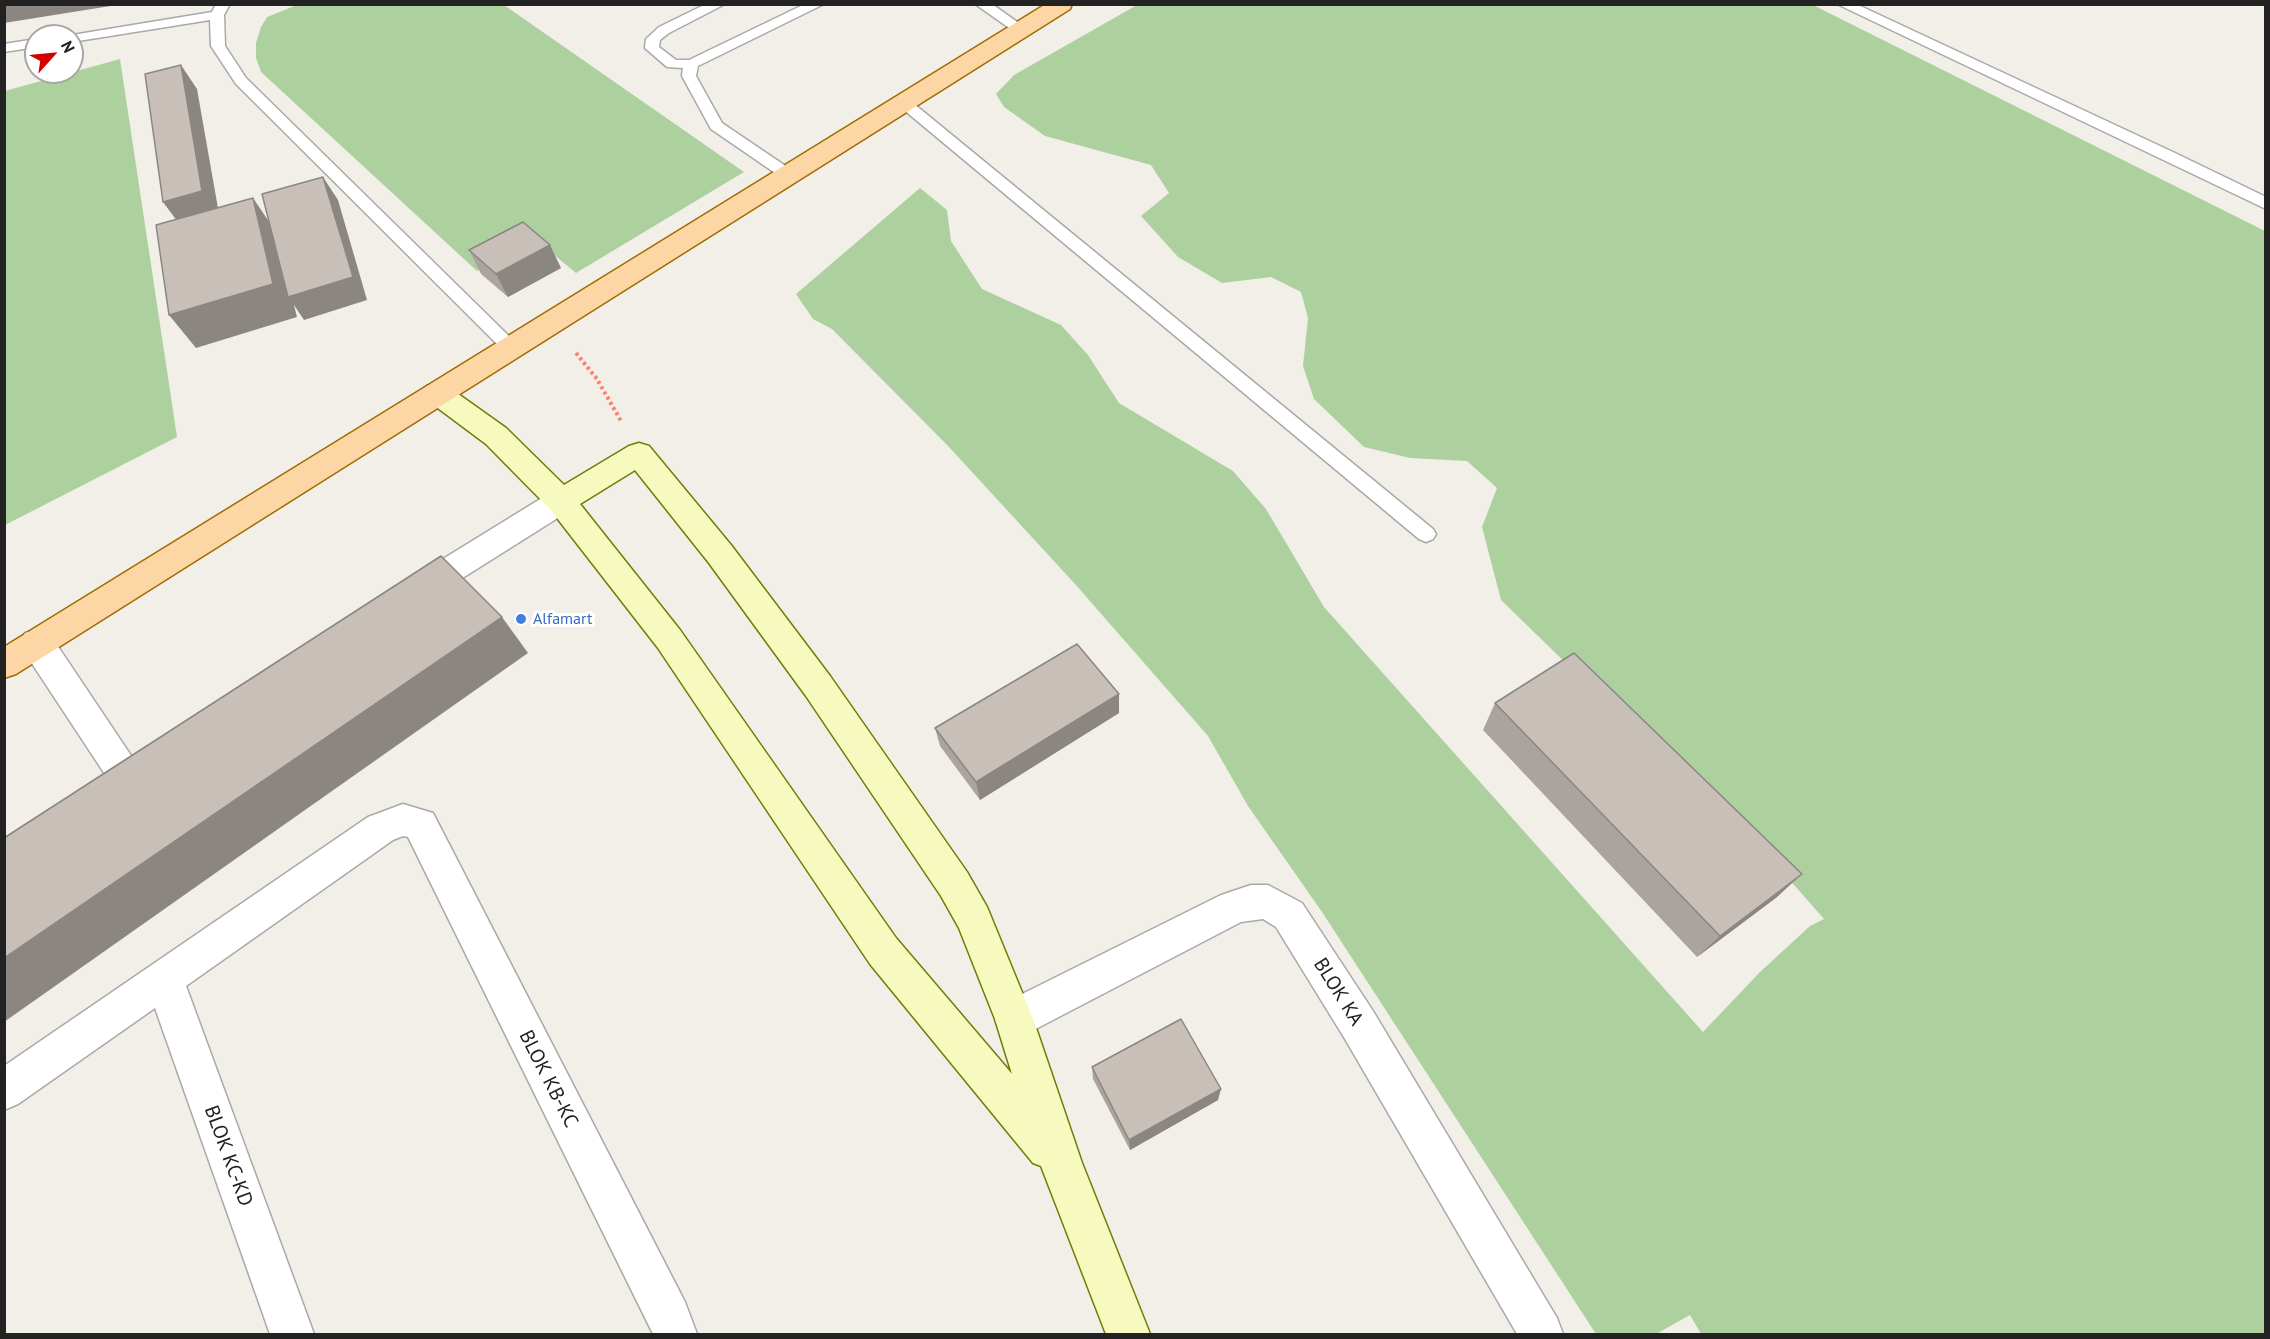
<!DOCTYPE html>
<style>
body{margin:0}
#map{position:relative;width:2270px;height:1339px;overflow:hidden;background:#f2efe9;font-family:"PT Sans",sans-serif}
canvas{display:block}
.frame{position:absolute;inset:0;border:6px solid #222;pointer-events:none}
.north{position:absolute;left:24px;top:24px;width:60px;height:60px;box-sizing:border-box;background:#fff;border:2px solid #a7a7a7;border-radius:50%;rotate:63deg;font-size:16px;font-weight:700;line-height:24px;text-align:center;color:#222}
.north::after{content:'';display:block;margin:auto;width:21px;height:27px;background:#d40000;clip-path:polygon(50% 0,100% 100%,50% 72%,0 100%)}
</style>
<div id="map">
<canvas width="2270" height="1339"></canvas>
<div class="frame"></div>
<div class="north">N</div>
</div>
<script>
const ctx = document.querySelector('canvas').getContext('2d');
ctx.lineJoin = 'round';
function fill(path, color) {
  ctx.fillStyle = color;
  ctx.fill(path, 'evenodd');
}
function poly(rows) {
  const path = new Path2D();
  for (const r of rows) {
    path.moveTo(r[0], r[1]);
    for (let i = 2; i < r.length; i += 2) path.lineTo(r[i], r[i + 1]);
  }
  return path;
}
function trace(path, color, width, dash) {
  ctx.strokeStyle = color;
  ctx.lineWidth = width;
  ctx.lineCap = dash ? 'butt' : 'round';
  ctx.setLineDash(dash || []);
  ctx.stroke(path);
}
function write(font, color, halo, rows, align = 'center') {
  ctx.font = font + ' "PT Sans",sans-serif';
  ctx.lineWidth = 6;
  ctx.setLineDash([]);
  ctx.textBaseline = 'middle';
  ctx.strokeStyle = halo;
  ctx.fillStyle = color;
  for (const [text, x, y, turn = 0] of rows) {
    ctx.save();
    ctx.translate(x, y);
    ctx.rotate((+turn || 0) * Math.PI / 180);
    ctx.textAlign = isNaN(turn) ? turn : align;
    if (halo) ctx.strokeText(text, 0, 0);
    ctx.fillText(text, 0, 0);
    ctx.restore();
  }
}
const forest = poly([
 [297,5,504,5,744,172,576,273,536,240,477,271,261,72,256,58,256,43,261,27,267,17],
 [1137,5,1813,5,2265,231,2265,1334,1701,1334,1690,1315,1656,1334,1596,1334,1322,912,1248,806,1208,736,1075,584,949,447,832,329,813,319,796,294,920,188,947,210,951,241,982,289,1061,325,1088,355,1119,403,1233,471,1266,509,1324,607,1703,1032,1760,972,1810,926,1824,919,1795,886,1501,600,1482,527,1497,488,1467,461,1410,458,1364,447,1314,399,1303,366,1308,318,1301,292,1271,277,1222,283,1178,257,1141,216,1169,193,1151,165,1045,136,1004,107,996,94,1014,75],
 [120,59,177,437,5,525,5,91]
]);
const path = poly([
 [576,353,597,379,621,421]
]);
const lane = poly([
 [216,4,230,4,224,15,225,46,246,78,516,343,519,347,516,351,504,351,236,84,211,46,210,20,72,42,72,36,66,36,212,12,216,4],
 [706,4,725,4,669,33,660,40,659,47,676,60,689,60,805,4,824,4,698,66,696,76,722,123,793,171,795,174,793,177,781,177,711,129,682,76,683,68,667,67,645,48,646,39,659,27,706,4],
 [975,4,992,4,1027,29,1020,33,1015,32,975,4],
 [1837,4,1856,4,2175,153,2266,197,2266,209,1837,4],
 [36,39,36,47,4,52,4,44,36,39],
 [903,98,908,99,1433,529,1436,534,1433,539,1426,542,1419,539,898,105,896,102,898,99,903,98]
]);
const street = poly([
 [561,489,572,493,576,501,572,509,426,601,415,605,404,601,399,592,404,583,550,493,561,489],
 [37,630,49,633,136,763,141,774,136,785,124,789,112,785,25,653,21,643,25,633,37,630],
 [403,804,433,813,685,1302,697,1334,653,1334,408,837,403,836,393,840,186,986,314,1334,270,1334,155,1008,18,1104,4,1110,4,1066,368,817,403,804],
 [1251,885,1268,885,1302,903,1373,1011,1557,1318,1563,1334,1517,1334,1345,1039,1276,927,1263,919,1241,922,1028,1033,1014,1038,1000,1033,995,1019,1000,1005,1221,895,1251,885]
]);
const secondary = poly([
 [437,383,447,386,506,428,564,485,629,446,639,443,649,446,731,545,830,676,967,872,987,907,1033,1019,1082,1163,1150,1334,1106,1334,1041,1166,1033,1163,870,964,658,648,550,509,486,444,427,400,423,393,427,386,437,383],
 [635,470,709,563,806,696,941,896,959,928,995,1019,1012,1074,896,938,680,630,580,504,635,470]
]);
const primary = poly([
 [1046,4,1072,4,1070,9,16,674,4,678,4,647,1046,4]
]);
const wall = poly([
 [469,250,561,268,508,297,481,274],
 [1495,703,1777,897,1697,957,1483,730],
 [1119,713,980,800,940,746,935,728],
 [1092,1067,1218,1100,1130,1150,1093,1079]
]);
const shadedWall = poly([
 [4,4,123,4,4,23],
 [181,65,197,89,219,214,180,225,163,202],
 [323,177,338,200,367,300,304,320,294,305,297,317,196,348,169,315,253,198,276,232],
 [550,245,561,268,508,297,496,274],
 [502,617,528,653,4,1022,4,958],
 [1119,694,1119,713,980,800,976,782],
 [1802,874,1777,897,1697,957,1720,936],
 [1221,1089,1218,1100,1130,1150,1129,1140]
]);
const building = poly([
 [181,65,202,191,163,202,145,74,181,65],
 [323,177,353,277,288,297,262,194,323,177],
 [253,198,273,284,169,315,156,225,253,198],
 [523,222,550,245,496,274,469,250,523,222],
 [441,556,502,617,4,958,4,838,441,556],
 [1077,644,1119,694,976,782,935,728,1077,644],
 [1574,653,1802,874,1720,936,1495,703,1574,653],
 [1181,1019,1221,1089,1129,1140,1092,1067,1181,1019]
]);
const markers = [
 [521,619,6,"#3f7fe0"]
];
const shopNames = [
 ["Alfamart",533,619]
];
const nearStreetnames = [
 ["BLOK KA",1338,992,58],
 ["BLOK KB-KC",548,1079,63],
 ["BLOK KC-KD",228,1156,70]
];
fill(forest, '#add19e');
trace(lane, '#a9a9a9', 3);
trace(street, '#a9a9a9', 3);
trace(secondary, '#707d05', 3);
trace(primary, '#a06b00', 3);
trace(path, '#fa8072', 4, [3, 3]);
fill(lane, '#fff');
fill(street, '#fff');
fill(secondary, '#f7fabf');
fill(primary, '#fcd6a4');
fill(wall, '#aba49e');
fill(shadedWall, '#8b8681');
fill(building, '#c7bfb8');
trace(building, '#8b8681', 1.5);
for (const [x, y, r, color] of markers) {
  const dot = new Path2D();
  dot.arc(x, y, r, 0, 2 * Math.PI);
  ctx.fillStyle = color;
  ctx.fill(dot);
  trace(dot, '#fff', 2);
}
write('16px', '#366cbe', '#fff', shopNames, 'left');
write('20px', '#222', '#fff', nearStreetnames);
</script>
